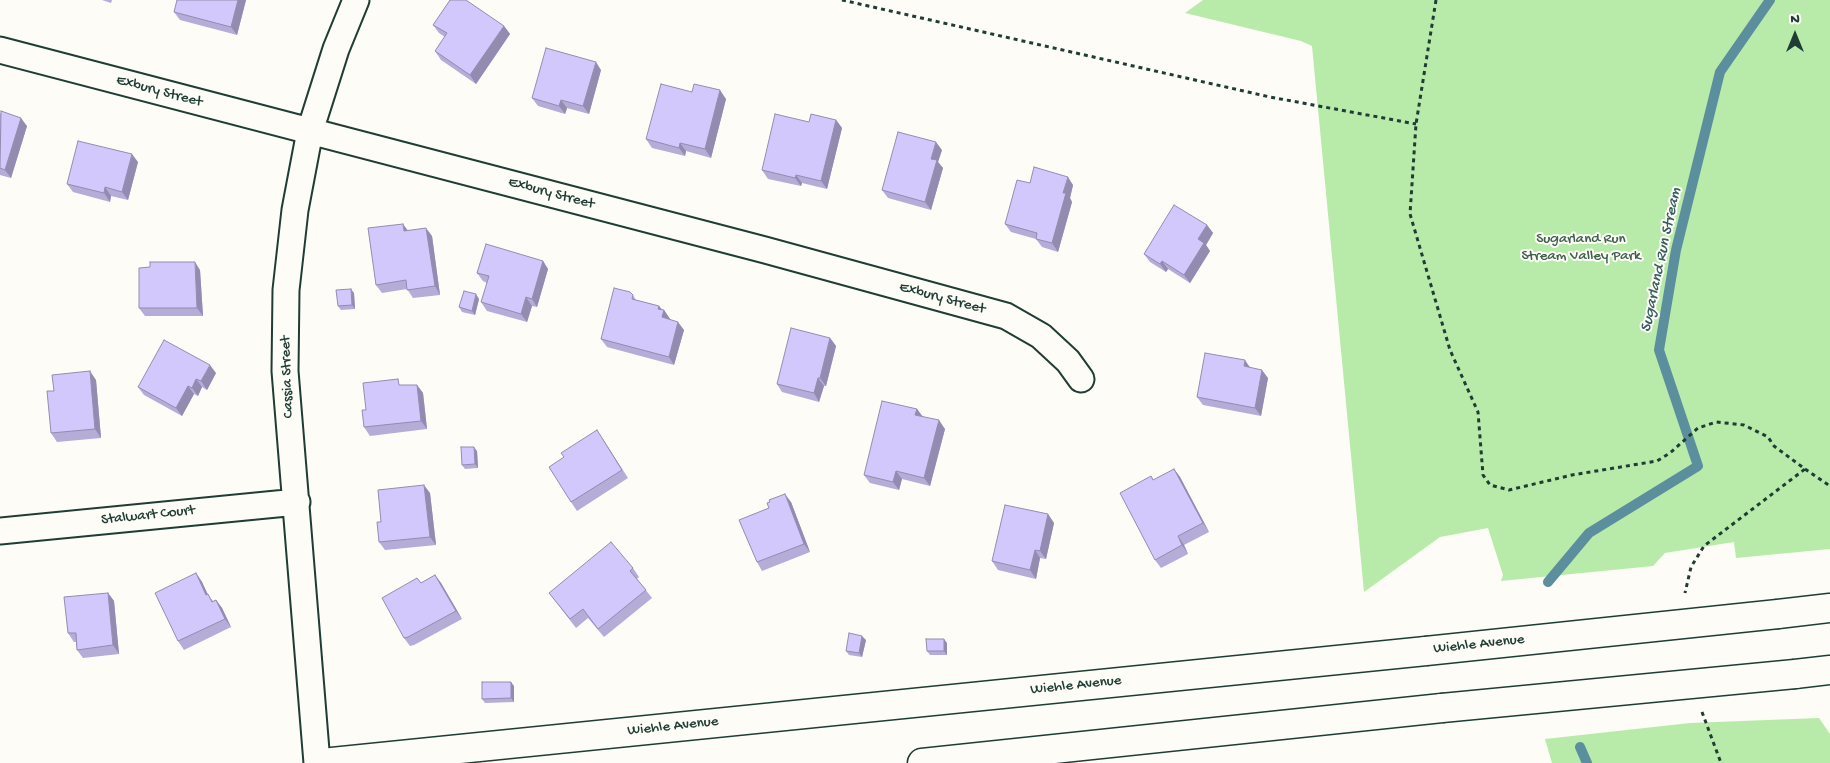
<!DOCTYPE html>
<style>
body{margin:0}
#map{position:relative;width:1830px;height:763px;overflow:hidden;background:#fdfcf7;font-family:"Gochi Hand",sans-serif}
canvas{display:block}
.north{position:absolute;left:1770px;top:10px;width:50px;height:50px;-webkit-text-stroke:4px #fdfcf7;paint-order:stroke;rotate:0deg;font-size:14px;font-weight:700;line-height:20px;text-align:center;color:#1f3d34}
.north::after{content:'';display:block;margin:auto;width:18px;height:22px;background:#1f3d34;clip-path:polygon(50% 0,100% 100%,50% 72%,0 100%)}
</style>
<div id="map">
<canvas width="1830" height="763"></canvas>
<div class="north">N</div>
</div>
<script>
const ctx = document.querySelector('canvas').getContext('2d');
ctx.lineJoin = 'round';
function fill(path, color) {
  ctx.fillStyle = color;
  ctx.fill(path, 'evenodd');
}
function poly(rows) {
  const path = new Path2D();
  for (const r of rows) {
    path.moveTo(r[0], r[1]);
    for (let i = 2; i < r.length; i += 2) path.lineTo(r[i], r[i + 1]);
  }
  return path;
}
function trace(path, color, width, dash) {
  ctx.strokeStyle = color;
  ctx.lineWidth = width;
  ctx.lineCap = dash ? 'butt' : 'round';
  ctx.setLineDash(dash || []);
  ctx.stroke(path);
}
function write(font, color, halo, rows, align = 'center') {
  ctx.font = font + ' "Gochi Hand",sans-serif';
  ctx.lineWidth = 4;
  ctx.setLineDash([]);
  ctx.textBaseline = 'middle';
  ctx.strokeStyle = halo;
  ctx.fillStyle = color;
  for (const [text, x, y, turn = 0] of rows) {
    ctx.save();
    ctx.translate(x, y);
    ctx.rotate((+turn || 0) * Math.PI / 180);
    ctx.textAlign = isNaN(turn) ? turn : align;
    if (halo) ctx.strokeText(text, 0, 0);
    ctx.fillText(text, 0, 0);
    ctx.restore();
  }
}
const green = poly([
 [1203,0,1830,0,1830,549,1736,558,1734,542,1665,553,1653,566,1501,581,1503,575,1488,528,1440,537,1364,592,1312,46,1301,41,1185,13],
 [1819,718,1830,734,1830,763,1552,763,1545,739,1690,723]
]);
const stream = poly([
 [1548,582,1589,533,1698,466,1659,350,1676,250,1720,72,1770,0],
 [1580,747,1587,763]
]);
const path = poly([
 [842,0,1270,97,1416,124],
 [1436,0,1416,124,1410,214,1450,350,1478,412,1483,475,1490,485,1509,490,1572,475,1657,461,1670,453,1698,428,1716,422,1744,425,1768,437,1774,446,1805,469,1704,546,1691,567,1685,593],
 [1805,469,1830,486],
 [1702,712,1721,763]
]);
const minor = poly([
 [0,50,765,250,1006,316,1041,336,1068,361,1081,379],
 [0,531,297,502],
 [317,763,285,371,286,290,295,210,310,131,336,49,356,0]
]);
const secondary = poly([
 [1778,614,1830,608],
 [1795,674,1830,670],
 [322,763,1426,651],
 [922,763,1442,708]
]);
const secondaryBridge = poly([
 [1426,651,1778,614],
 [1442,708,1795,674]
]);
const wall = poly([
 [102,0,112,0,111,3],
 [246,0,237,35,180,20,174,12],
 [433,25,504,26,510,34,476,84,441,60,435,51,445,37,439,33],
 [601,70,589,114,567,108,565,114,538,106,532,98],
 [692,92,726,99,711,158,686,151,685,156,652,148,646,139],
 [0,113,27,126,11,178,0,175],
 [836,120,842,128,827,189,802,183,801,186,768,179,762,170,809,122],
 [942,150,938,162,943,168,931,210,888,198,882,190],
 [138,162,128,200,111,196,110,202,73,192,67,184],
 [1030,183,1073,185,1070,198,1072,202,1058,252,1042,247,1036,239,1011,232,1005,224],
 [1207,225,1213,233,1206,245,1210,251,1190,283,1168,269,1166,272,1150,262,1144,254],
 [408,230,432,236,440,295,413,298,407,289,382,293,376,285],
 [543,261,548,269,537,307,532,306,527,322,487,311,481,302,487,283,483,281,477,273],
 [200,270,203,316,145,316,139,308],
 [354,293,355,309,341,310,338,306],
 [633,295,636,300,659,306,662,310,664,310,670,319,684,330,674,365,607,347,601,339],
 [479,299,475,315,462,312,459,307],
 [830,338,836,346,826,386,824,386,819,402,782,392,777,384],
 [1249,367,1268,378,1261,416,1203,405,1197,397],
 [216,373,207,390,202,387,198,396,194,394,182,416,144,395,138,387],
 [96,380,101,438,57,442,51,433,54,391],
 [403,385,417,385,423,393,427,429,370,436,364,427,366,410],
 [917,409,922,416,945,429,930,486,902,479,899,490,870,483,864,475],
 [603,439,628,478,577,511,571,502],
 [477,451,478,468,465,469,462,465],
 [1174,469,1180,477,1209,532,1184,545,1188,554,1161,568,1155,560,1151,476,1154,480],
 [430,493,436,545,385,550,379,542,381,522],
 [791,502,810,552,762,571,757,562],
 [1048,514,1054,523,1046,559,1040,558,1036,579,998,570,992,561],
 [633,568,639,577,637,579,652,598,604,637,588,618,576,628,549,593],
 [196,573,202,582,207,594,213,601,216,600,222,608,231,627,184,650,178,641],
 [435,575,441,583,462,619,414,645,410,646,404,638,417,578,421,583],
 [108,593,114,601,119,654,83,658,77,650,76,642,74,642,68,633],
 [866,640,862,657,849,655,846,651],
 [947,643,947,655,930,655,927,651],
 [514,686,514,702,485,703,482,699]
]);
const shadedWall = poly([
 [238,0,246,0,237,35,231,27],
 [504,26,510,34,476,84,470,75],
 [596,62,601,70,589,114,583,106],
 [720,90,726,99,711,158,705,149],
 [561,100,567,108,565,114,559,106],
 [21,118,27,126,11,178,5,170],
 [836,120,842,128,827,189,821,181],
 [936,142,942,150,938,162,943,168,931,210,925,202,931,159],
 [680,143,686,151,685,156,679,148],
 [132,154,138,162,128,200,122,192],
 [796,175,802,183,801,186,795,178],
 [1068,177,1073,185,1070,198,1072,202,1058,252,1052,243,1063,193],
 [105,187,111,196,110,202,104,193],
 [403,224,409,232,404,231],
 [1207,225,1213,233,1206,245,1210,251,1190,283,1184,275,1198,239],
 [426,228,432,236,440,295,435,286],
 [543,261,548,269,537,307,532,299],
 [1162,261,1168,269,1166,272,1160,264],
 [195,262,200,270,203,316,197,308],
 [351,289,354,293,355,309,352,305],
 [476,294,479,299,475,315,472,311],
 [526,297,532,306,527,322,521,314],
 [659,306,664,312,664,310,670,319,668,325,662,317,658,309],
 [678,322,684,330,674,365,669,357],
 [830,338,836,346,826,386,820,378],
 [1245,360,1251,369,1244,366],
 [210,365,216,373,207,390,201,381],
 [1262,370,1268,378,1261,416,1255,408],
 [90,371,96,380,101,438,95,429],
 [818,378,824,386,819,402,814,393],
 [196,379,202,387,198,396,192,388],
 [417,385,423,393,427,429,421,421],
 [188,386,194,394,182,416,176,408],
 [917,409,923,417,915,415],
 [939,420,945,429,930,486,924,478],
 [474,447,477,451,478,468,475,464],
 [1174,469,1180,477,1209,532,1203,523],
 [896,471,902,479,899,490,893,482],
 [424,485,430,493,436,545,430,537],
 [785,494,791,502,810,552,804,544],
 [1048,514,1054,523,1046,559,1040,551],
 [1178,536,1184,545,1188,554,1182,545],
 [1035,550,1040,558,1036,579,1030,570],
 [196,573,202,582,212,603,206,595],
 [435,575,441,583,462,619,456,611],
 [108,593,114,601,119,654,113,645],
 [216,600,222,608,231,627,225,619],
 [862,636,866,640,862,657,859,653],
 [944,639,947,643,947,655,944,651],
 [511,682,514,686,514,702,511,698]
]);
const building = poly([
 [177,0,238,0,231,27,174,12,177,0],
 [450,0,466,0,504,26,470,75,435,51,447,33,433,25,450,0],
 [546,48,596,62,583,106,561,100,559,106,532,98,546,48],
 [661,84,692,92,694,84,720,90,705,149,680,143,679,148,646,139,661,84],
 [1,111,21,118,5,170,0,168,1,111],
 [775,114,809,122,811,114,836,120,821,181,796,175,795,178,762,170,775,114],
 [898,132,936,142,931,159,937,160,925,202,882,190,898,132],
 [78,141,132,154,122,192,105,187,104,193,67,184,78,141],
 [1034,167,1068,177,1063,193,1066,193,1052,243,1036,239,1037,233,1005,224,1017,180,1030,183,1034,167],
 [1174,205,1207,225,1198,239,1204,243,1184,275,1162,261,1160,264,1144,254,1174,205],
 [403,224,404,231,426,228,435,286,407,290,406,280,376,285,368,228,403,224],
 [486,244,543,261,532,299,526,297,521,314,481,302,489,276,477,273,486,244],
 [150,262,195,262,197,308,139,308,139,268,150,267,150,262],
 [614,288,630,292,633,295,632,299,659,306,658,309,664,310,662,317,678,322,669,357,601,339,614,288],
 [351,289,352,305,338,306,336,290,351,289],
 [464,291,476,294,472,311,459,307,464,291],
 [791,328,830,338,820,378,818,378,814,393,777,384,791,328],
 [164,340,210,365,201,381,196,379,192,388,188,386,176,408,138,387,164,340],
 [1205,353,1245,360,1244,366,1262,370,1255,408,1197,397,1205,353],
 [90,371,95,429,51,433,47,391,54,391,52,375,90,371],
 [398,379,399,385,417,385,421,421,364,427,362,410,366,410,363,383,398,379],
 [882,401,917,409,915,415,939,420,924,478,896,471,893,482,864,475,882,401],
 [597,430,622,470,571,502,549,467,564,457,561,453,597,430],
 [461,447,474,447,475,464,462,465,461,447],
 [1174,469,1203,523,1178,536,1182,545,1155,560,1120,493,1151,476,1153,480,1174,469],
 [424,485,430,537,379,542,377,522,381,522,378,490,424,485],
 [785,494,804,544,757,562,739,520,769,508,767,503,770,502,769,500,785,494],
 [1005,505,1048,514,1040,551,1035,550,1030,570,992,561,1005,505],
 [611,542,633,568,630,571,646,590,598,629,583,609,570,619,549,593,611,542],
 [196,573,206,595,208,594,212,602,216,600,225,619,178,641,155,593,196,573],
 [435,575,456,611,408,637,404,638,382,598,417,578,421,583,435,575],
 [108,593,113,645,77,650,76,633,68,633,64,597,108,593],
 [849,633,862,636,859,653,846,651,849,633],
 [926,639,944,639,944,651,927,651,926,639],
 [482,682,511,682,511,698,482,699,482,682]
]);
const streetNames = [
 ["Exbury Street",159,92,15],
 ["Exbury Street",551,194,15],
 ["Exbury Street",942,299,15],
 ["Cassia Street",288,377,-92],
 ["Stalwart Court",148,516,-6],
 ["Wiehle Avenue",1479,645,-6],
 ["Wiehle Avenue",1076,686,-6],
 ["Wiehle Avenue",673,727,-6]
];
const parkNames = [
 ["Sugarland Run",1581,240],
 ["Stream Valley Park",1581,257]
];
const waterNames = [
 ["Sugarland Run Stream",1662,260,-78]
];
fill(green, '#b8eaaa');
trace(stream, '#5c8f9e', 10);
trace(minor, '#1f3d34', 29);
trace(secondary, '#1f3d34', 31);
trace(path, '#1f3d34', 3, [4, 4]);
trace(minor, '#fdfcf7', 25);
trace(secondary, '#fdfcf7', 28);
trace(secondaryBridge, '#1f3d34', 31, []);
trace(secondaryBridge, '#fdfcf7', 28);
fill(wall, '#b5acd8');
fill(shadedWall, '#938cb0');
fill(building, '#d2c8fb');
trace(building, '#938cb0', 1);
write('15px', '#1f3d34', '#fdfcf7', streetNames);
write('15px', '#3e604c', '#fdfcf7', parkNames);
write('italic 16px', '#385f60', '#fdfcf7', waterNames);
</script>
